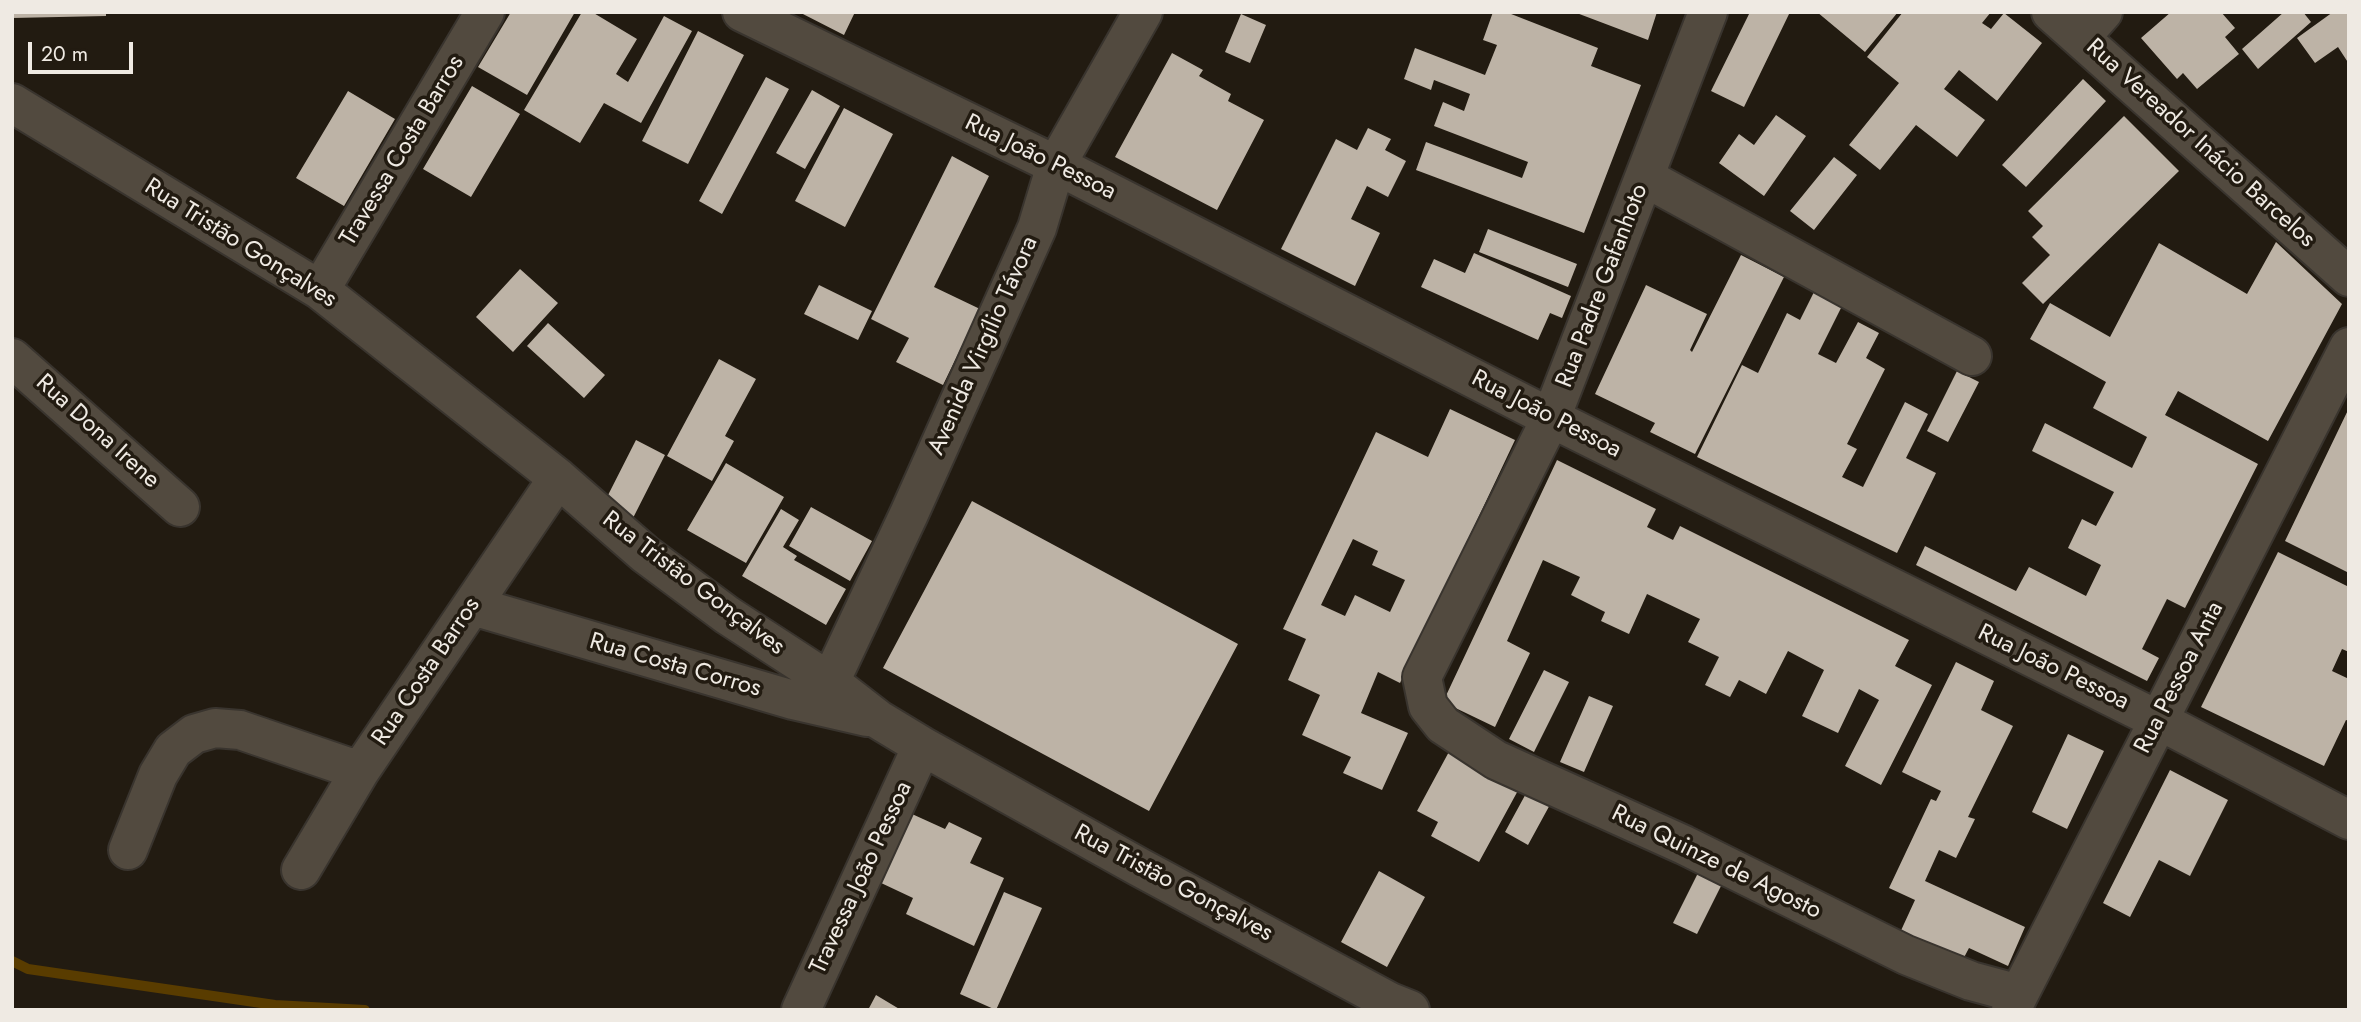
<!DOCTYPE html>
<meta charset="utf-8">
<style>
body{margin:0}
#map{position:relative;width:2361px;height:1022px;overflow:hidden;background:#221b11;font-family:Jost,sans-serif}
canvas{display:block}
.frame{position:absolute;inset:0;border:14px solid #efeae3;pointer-events:none}
.scale{position:absolute;left:28px;top:42px;width:105px;height:32px;box-sizing:border-box;border:4px solid #efeae3;border-top:0;padding-left:9px;font-size:21px;line-height:24px;white-space:nowrap;color:#efeae3;-webkit-text-stroke:5px #221b11;paint-order:stroke}
</style>
<div id="map">
<canvas width="2361" height="1022"></canvas>
<div class="frame"></div>
<div class="scale">20 m</div>
</div>
<script>
const ctx = document.querySelector('canvas').getContext('2d');
ctx.lineJoin = 'round';
function poly(rows) {
  const path = new Path2D();
  for (const r of rows) {
    path.moveTo(r[0], r[1]);
    for (let i = 2; i < r.length; i += 2) path.lineTo(r[i], r[i + 1]);
  }
  return path;
}
function trace(path, color, width, dash) {
  ctx.strokeStyle = color;
  ctx.lineWidth = width;
  ctx.lineCap = dash ? 'butt' : 'round';
  ctx.setLineDash(dash || []);
  ctx.stroke(path);
}
function fill(path, color) {
  ctx.fillStyle = color;
  ctx.fill(path, 'evenodd');
}
function write(font, color, halo, rows, align = 'center') {
  ctx.font = font + ' Jost,sans-serif';
  ctx.lineWidth = 7;
  ctx.setLineDash([]);
  ctx.textBaseline = 'middle';
  ctx.strokeStyle = halo;
  ctx.fillStyle = color;
  for (const [text, x, y, turn = 0] of rows) {
    ctx.save();
    ctx.translate(x, y);
    ctx.rotate((+turn || 0) * Math.PI / 180);
    ctx.textAlign = isNaN(turn) ? turn : align;
    if (halo) ctx.strokeText(text, 0, 0);
    ctx.fillText(text, 0, 0);
    ctx.restore();
  }
}
const stream = poly([
 [12,961,28,969,275,1005,365,1010]
]);
const building = poly([
 [12,12,106,12,106,16,12,18],
 [511,12,575,12,527,95,478,67],
 [582,12,592,12,637,39,616,74,628,82,664,16,692,31,641,123,604,103,580,143,524,110],
 [799,12,855,12,844,35],
 [1493,12,1506,12,1598,48,1591,66,1641,85,1584,233,1416,170,1426,142,1522,178,1528,162,1434,126,1443,102,1464,111,1470,94,1434,80,1431,90,1404,79,1415,48,1485,75,1497,45,1483,40],
 [1574,12,1657,12,1648,40],
 [1750,12,1790,12,1744,107,1711,91],
 [1817,12,1898,12,1865,52],
 [1903,12,1991,12,1982,23,1991,29,2004,13,2042,43,1997,101,1959,70,1944,89,1985,120,1957,157,1916,125,1880,170,1849,145,1899,83,1867,57],
 [2171,12,2221,12,2235,28,2225,37,2239,54,2197,89,2183,73,2177,79,2141,38],
 [2284,12,2303,12,2311,22,2258,69,2242,49],
 [2333,12,2349,12,2349,64,2338,47,2315,63,2297,38],
 [1241,14,1266,25,1250,63,1225,52],
 [698,31,744,55,688,164,642,141],
 [1172,53,1203,70,1199,76,1231,94,1228,101,1264,120,1217,210,1115,157],
 [766,77,789,89,722,214,699,201],
 [2083,79,2106,101,2026,187,2002,165],
 [472,86,520,114,471,197,423,169],
 [812,90,840,106,805,169,776,153],
 [348,91,395,119,344,206,296,178],
 [844,108,893,134,845,227,795,201],
 [1776,115,1806,136,1764,196,1719,163,1739,134,1754,145],
 [2124,116,2179,171,2043,304,2022,283,2050,255,2032,237,2043,226,2028,211],
 [1368,128,1391,139,1385,150,1406,161,1388,197,1367,186,1351,219,1380,233,1355,286,1281,249,1336,139,1357,150],
 [952,156,989,176,934,287,980,309,943,385,896,362,909,338,871,319],
 [1834,157,1857,175,1814,230,1790,211],
 [1488,229,1577,264,1568,287,1479,252],
 [2276,242,2342,304,2268,441,2178,391,2165,415,2258,464,2185,608,2167,599,2142,649,2159,658,2147,681,1916,565,1925,546,2016,591,2029,567,2086,596,2101,565,2068,548,2082,519,2096,526,2114,492,2032,451,2045,423,2132,468,2147,437,2093,408,2106,382,2030,339,2050,303,2110,337,2159,243,2247,294],
 [1474,253,1571,296,1562,318,1550,313,1538,340,1421,287,1434,259,1465,273],
 [1741,255,1784,277,1695,454,1650,432,1655,423,1595,394,1646,285,1707,314,1690,350,1692,352],
 [520,269,558,303,513,352,476,317],
 [819,285,872,311,858,340,804,314],
 [1816,288,1844,302,1818,354,1836,363,1858,322,1879,333,1866,358,1885,369,1847,444,1857,449,1842,477,1863,487,1905,402,1928,414,1906,458,1936,473,1897,553,1697,457,1742,365,1758,373,1787,313,1800,320],
 [548,323,605,375,584,398,527,346],
 [719,359,756,379,725,436,734,441,712,481,667,456],
 [1957,371,1979,382,1948,442,1927,431],
 [2349,408,2349,573,2285,541],
 [1450,409,1515,440,1400,683,1378,672,1361,713,1408,733,1382,790,1343,773,1351,757,1302,735,1320,695,1288,680,1306,639,1283,629,1376,432,1428,457],
 [1353,539,1378,551,1372,565,1405,580,1390,612,1355,595,1345,616,1321,605],
 [636,440,665,455,633,518,604,503],
 [1557,460,1656,509,1647,527,1673,540,1680,526,1909,640,1895,666,1932,685,1881,785,1845,766,1879,700,1859,689,1838,733,1802,716,1824,670,1788,651,1766,694,1739,680,1730,697,1705,685,1719,657,1688,642,1700,619,1647,594,1629,634,1601,621,1605,612,1571,595,1580,577,1543,560,1507,641,1530,653,1495,727,1443,702],
 [726,463,784,497,746,563,687,530],
 [972,501,1238,644,1149,811,883,668],
 [811,507,872,541,850,581,789,546],
 [781,509,799,520,783,547,797,556,794,560,846,589,826,625,742,576],
 [2278,552,2349,587,2349,652,2342,649,2332,671,2349,679,2349,721,2346,720,2324,766,2201,707],
 [1956,662,1994,681,1981,710,2013,726,1968,817,1975,819,1956,858,1939,850,1925,881,2025,927,2008,966,1969,948,1959,967,1898,937,1915,900,1889,888,1931,799,1936,801,1941,791,1902,772],
 [1544,670,1569,682,1534,752,1509,739],
 [1589,696,1613,706,1584,772,1560,762],
 [2068,734,2104,751,2067,829,2032,812],
 [1451,748,1521,785,1479,862,1431,836,1438,822,1417,811],
 [2170,770,2228,800,2190,876,2159,860,2130,917,2103,903],
 [1529,788,1552,801,1528,845,1505,832],
 [912,814,945,829,949,822,982,838,970,863,1004,878,974,946,906,914,913,898,879,882],
 [1379,871,1425,897,1387,967,1341,942],
 [1698,873,1722,884,1697,934,1673,923],
 [1004,892,1042,908,996,1010,960,994],
 [876,995,901,1010,868,1010]
]);
const street = poly([
 [742,12,1056,165,1551,418,2158,720,2349,820],
 [1708,12,1551,418,1422,677,1428,706,1443,725,1496,760,1684,845,1906,955,1971,981,2019,994],
 [2051,12,2349,277],
 [2081,37,2103,12],
 [12,103,320,290,558,478,645,554,727,615,830,682,879,720,922,746,1139,867,1390,1002,1410,1010],
 [1646,178,1972,356],
 [320,290,485,12],
 [12,358,180,507],
 [473,606,793,700,867,717],
 [830,682,909,514,1037,228,1056,165,1143,12],
 [128,850,158,775,173,750,194,734,215,728,240,730,360,771],
 [301,870,360,771,558,478],
 [801,1010,922,746],
 [2011,1010,2349,347]
]);
const streetNames = [
 ["Rua Vereador Inácio Barcelos",2200,144,42],
 ["Travessa Costa Barros",403,151,-59],
 ["Rua João Pessoa",1040,158,26],
 ["Rua Tristão Gonçalves",240,244,32],
 ["Rua Padre Gafanhoto",1603,286,-69],
 ["Avenida Virgílio Távora",984,346,-66],
 ["Rua João Pessoa",1546,415,27],
 ["Rua Dona Irene",97,432,42],
 ["Rua Tristão Gonçalves",693,584,37],
 ["Rua Costa Corros",675,666,16],
 ["Rua João Pessoa",2053,668,26],
 ["Rua Costa Barros",427,672,-56],
 ["Rua Pessoa Anta",2180,678,-63],
 ["Rua Quinze de Agosto",1716,863,26],
 ["Travessa João Pessoa",862,878,-65],
 ["Rua Tristão Gonçalves",1173,884,28]
];
trace(stream, '#593c00', 10);
fill(building, '#bdb3a6');
trace(street, '#39342e', 42);
trace(street, '#524a3f', 38);
write('24px', '#efeae3', '#221b11', streetNames);
</script>
